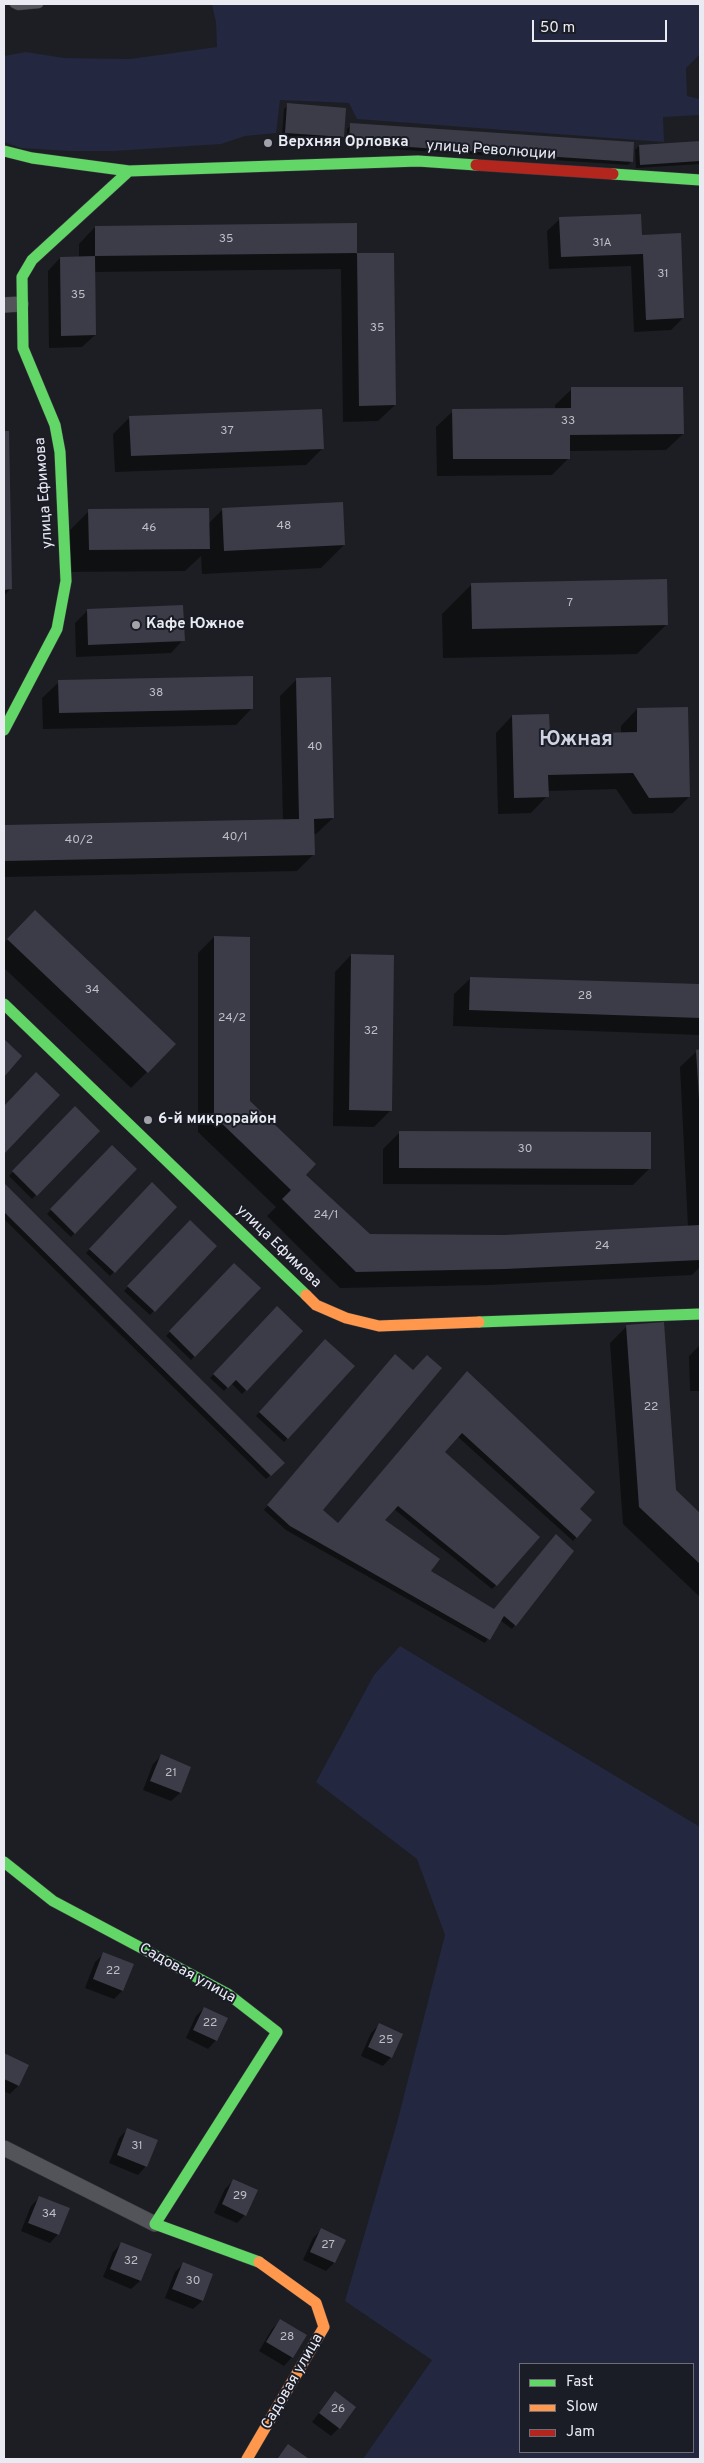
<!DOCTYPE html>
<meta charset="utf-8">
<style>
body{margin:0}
#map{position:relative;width:704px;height:2463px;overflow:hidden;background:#1d1e23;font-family:Overpass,sans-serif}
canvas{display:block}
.frame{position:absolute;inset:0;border:5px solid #e9eaf2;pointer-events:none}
.legend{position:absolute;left:519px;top:2363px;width:175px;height:90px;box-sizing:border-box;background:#1a1c26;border:1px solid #6d6e78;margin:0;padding:6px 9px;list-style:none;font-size:15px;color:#e9eaf2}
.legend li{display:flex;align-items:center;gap:10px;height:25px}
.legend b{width:25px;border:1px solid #6d6e78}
.scale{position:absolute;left:532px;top:20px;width:135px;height:22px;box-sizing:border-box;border:2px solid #e9eaf2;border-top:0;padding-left:6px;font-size:15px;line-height:18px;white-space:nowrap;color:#e9eaf2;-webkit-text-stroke:4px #1a1c26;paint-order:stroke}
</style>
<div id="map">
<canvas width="704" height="2463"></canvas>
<div class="frame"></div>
<ul class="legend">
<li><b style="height:6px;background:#63d668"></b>Fast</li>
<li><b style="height:6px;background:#ff974d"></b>Slow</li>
<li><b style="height:6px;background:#b3261e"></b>Jam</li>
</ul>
<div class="scale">50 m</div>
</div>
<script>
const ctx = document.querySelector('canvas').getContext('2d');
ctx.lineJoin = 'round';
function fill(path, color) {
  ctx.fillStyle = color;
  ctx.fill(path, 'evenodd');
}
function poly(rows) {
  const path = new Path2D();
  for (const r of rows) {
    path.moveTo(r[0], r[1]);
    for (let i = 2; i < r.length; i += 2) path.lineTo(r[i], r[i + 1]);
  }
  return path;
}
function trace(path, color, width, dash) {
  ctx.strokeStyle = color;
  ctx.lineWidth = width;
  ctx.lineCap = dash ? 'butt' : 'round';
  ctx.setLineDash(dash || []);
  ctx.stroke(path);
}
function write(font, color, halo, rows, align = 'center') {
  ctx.font = font + ' Overpass,sans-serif';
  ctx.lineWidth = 4;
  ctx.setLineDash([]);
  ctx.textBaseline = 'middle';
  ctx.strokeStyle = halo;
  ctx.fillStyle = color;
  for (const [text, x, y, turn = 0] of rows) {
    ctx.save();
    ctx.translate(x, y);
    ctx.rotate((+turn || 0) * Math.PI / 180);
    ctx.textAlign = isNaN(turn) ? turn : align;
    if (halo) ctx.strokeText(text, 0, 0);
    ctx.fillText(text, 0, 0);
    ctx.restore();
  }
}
const green = poly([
 [172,4,700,4,700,54,686,68,687,96,700,99,700,115,663,117,664,142,357,119,349,103,280,100,276,133,245,136,221,144,114,151,69,151,21,148,4,142,4,56,26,52,64,58,130,59,217,47,216,22,212,5],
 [400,1646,700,1827,700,2459,363,2459,432,2360,345,2301,397,2123,445,1935,417,1859,316,1782,374,1675],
 [520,2364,693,2364,693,2452,520,2452]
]);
const shadow = poly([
 [288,105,343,136,339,140,282,136,284,109],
 [351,125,632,161,628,165,346,146,347,129],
 [700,142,700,164,636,168,635,150,639,146],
 [560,219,641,236,683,318,671,330,634,332,631,266,549,269,547,231],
 [356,224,356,254,393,254,395,405,378,421,343,422,341,269,94,272,95,335,82,347,49,348,48,271,60,258,79,258,79,244,95,227],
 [572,389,683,434,666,450,569,451,569,458,552,475,437,476,436,427,453,411,555,410,555,405],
 [130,417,323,448,306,465,115,472,113,434],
 [8,432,10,589,4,596,4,433],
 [223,509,344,545,321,568,202,574,201,556,185,571,66,572,66,534,89,511,208,524],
 [471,585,667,624,637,654,443,658,442,614],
 [87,611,183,640,171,653,76,657,75,623],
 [297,679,333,818,316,834,313,834,314,854,297,871,4,877,4,826,283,821,280,696],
 [59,682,252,708,236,725,43,729,42,698],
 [637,709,689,797,673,813,633,814,616,789,547,791,547,796,531,813,498,814,496,733,512,716,548,735,621,734,621,726],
 [18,928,147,1072,131,1088,4,968,4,943],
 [214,937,248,1102,304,1175,370,1235,503,1236,688,1227,680,1067,697,1051,700,1051,700,1267,692,1275,488,1285,340,1288,267,1216,276,1207,198,1132,198,953],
 [351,955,391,1110,374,1127,333,1126,335,972],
 [471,978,700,985,700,1035,453,1026,454,994],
 [75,1108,98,1131,32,1199,9,1176],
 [400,1132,650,1168,633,1185,383,1184,383,1149],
 [112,1147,136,1169,71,1237,47,1214],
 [152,1184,175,1207,110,1276,86,1253],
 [4,1185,284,1463,266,1479,4,1219],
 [190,1222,215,1246,150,1315,124,1291],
 [234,1264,259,1288,191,1360,166,1336],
 [277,1308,301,1331,242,1394,231,1383,224,1391,210,1378],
 [627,1326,675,1491,700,1515,700,1597,623,1524,610,1343],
 [325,1340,353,1366,284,1442,256,1416],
 [700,1345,700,1391,690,1391,689,1356],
 [391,1360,321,1511,338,1524,464,1377,579,1509,591,1520,573,1541,457,1436,444,1452,538,1537,496,1585,492,1589,394,1509,383,1520,429,1572,494,1611,552,1540,515,1625,512,1629,500,1620,485,1643,286,1530,264,1510],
 [161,1756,190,1767,180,1793,171,1801,143,1790,153,1764],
 [104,1954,122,1991,114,1999,85,1988,95,1962],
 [204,2008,216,2040,208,2049,186,2038,196,2016],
 [379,2025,391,2057,383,2066,361,2056,371,2033],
 [4,2055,28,2066,18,2086,10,2094,4,2091],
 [128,2129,146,2166,138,2175,109,2163,119,2138],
 [233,2181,245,2215,237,2223,214,2213,225,2189],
 [40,2197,58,2234,50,2243,21,2231,31,2206],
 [321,2230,344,2240,334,2263,326,2271,303,2260,313,2238],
 [121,2244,140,2281,131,2289,103,2277,113,2252],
 [183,2264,212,2275,202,2301,193,2309,165,2298,175,2272],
 [281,2320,292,2357,284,2366,259,2351,272,2329],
 [335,2393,339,2428,331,2436,312,2422],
 [288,2446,307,2459,276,2459]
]);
const building = poly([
 [287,103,346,108,344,137,285,133],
 [350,123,634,142,633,162,349,143],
 [700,141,700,161,640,165,639,145],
 [641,214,642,235,681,233,684,318,646,320,643,254,561,257,559,217],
 [357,223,357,253,95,256,96,335,61,336,60,257,95,256,95,226],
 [357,253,394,253,396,405,359,406],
 [571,387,683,387,684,434,570,435,570,459,453,459,452,409,571,408],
 [322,409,324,449,131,456,129,416],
 [4,431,9,431,12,589,4,590],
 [343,502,345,545,224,551,222,508],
 [209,508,210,549,89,550,88,509],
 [667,579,668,625,472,629,471,583],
 [183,605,185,641,88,645,87,609],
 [253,676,253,709,59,713,58,680],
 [331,677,334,818,314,819,315,855,4,861,4,825,299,819,296,678],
 [688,707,690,797,649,798,633,773,548,775,549,797,514,798,512,715,549,714,550,734,637,732,637,708],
 [35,910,176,1044,148,1073,7,939],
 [214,936,250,937,250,1101,316,1164,306,1175,370,1234,504,1235,700,1225,700,1260,505,1269,356,1272,282,1199,291,1190,214,1116],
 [351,954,394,955,392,1111,349,1110],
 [470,977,700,984,700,1018,469,1010],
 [4,1039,22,1056,4,1077],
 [700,1049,700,1099,699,1099,696,1050],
 [36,1072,60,1095,4,1154,4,1106],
 [75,1106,100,1131,37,1196,12,1171],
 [399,1131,651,1132,651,1169,399,1168],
 [112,1145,137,1169,75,1234,50,1209],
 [152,1182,177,1207,115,1273,89,1249],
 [4,1183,285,1463,271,1476,4,1212],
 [190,1220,217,1246,155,1312,127,1286],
 [234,1263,261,1288,195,1357,169,1331],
 [277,1306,303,1331,247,1391,236,1380,228,1388,213,1374],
 [664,1322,676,1490,700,1513,700,1564,639,1507,626,1325],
 [325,1339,355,1366,288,1439,259,1412],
 [395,1354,413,1370,427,1355,442,1368,323,1510,338,1523,467,1371,595,1492,580,1509,592,1520,577,1538,462,1433,445,1452,540,1537,497,1586,398,1506,385,1520,440,1559,431,1571,494,1609,556,1534,574,1551,516,1626,504,1616,490,1640,290,1526,267,1505],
 [161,1754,191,1767,181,1793,150,1781],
 [103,1952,134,1964,123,1991,93,1979],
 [204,2007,228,2018,217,2041,193,2030],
 [379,2023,403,2034,392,2058,368,2047],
 [4,2053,29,2065,19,2086,4,2079],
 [127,2128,158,2140,147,2167,117,2155],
 [233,2179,258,2190,246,2216,222,2204],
 [39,2196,70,2208,59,2235,28,2223],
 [321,2228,346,2240,335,2263,310,2252],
 [121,2242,152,2254,141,2281,110,2269],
 [183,2262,213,2274,203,2301,172,2289],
 [280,2319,307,2335,293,2358,266,2342],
 [335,2391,356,2407,340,2429,319,2413],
 [288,2444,309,2459,277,2459]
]);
const lane = poly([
 [14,4,18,6,39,4]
]);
const street = poly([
 [4,305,21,304],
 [4,2148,155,2224]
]);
const fast = poly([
 [4,151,32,158,129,171,418,161,476,165],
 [613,174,700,180],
 [4,730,57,629,66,581,60,452,55,425,23,348,22,277,32,260,129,171],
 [4,1004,306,1295],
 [479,1322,700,1314],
 [4,1862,53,1901,228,1994,277,2032,155,2224,259,2262]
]);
const slow = poly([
 [306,1295,316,1305,346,1318,379,1326,479,1322],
 [247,2459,324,2327,316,2303,259,2262]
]);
const jam = poly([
 [476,165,613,174]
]);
const markers = [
 [268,143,5,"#a2a3aa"],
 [136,625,5,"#a2a3aa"],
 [148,1120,5,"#a2a3aa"]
];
const numberNames = [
 ["35",226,240],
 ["31А",602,244],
 ["31",663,275],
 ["35",78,296],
 ["35",377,329],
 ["33",568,422],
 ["37",227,432],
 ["48",284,527],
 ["46",149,529],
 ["7",570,604],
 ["38",156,694],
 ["40",315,748],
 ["40/1",235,838],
 ["40/2",79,841],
 ["34",92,991],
 ["28",585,997],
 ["24/2",232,1019],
 ["32",371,1032],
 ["30",525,1150],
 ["24/1",326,1216],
 ["24",602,1247],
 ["22",651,1408],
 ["21",171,1774],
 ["22",113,1972],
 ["22",210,2024],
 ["25",386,2041],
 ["31",137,2147],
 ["29",240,2197],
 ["34",49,2215],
 ["27",328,2246],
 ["32",131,2262],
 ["30",193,2282],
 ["28",287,2338],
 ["26",338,2410]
];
const poiNames = [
 ["Верхняя Орловка",278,143],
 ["Кафе Южное",146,625],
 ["6-й микрорайон",158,1120]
];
const streetNames = [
 ["улица Революции",491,151,4],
 ["улица Ефимова",45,493,-94],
 ["улица Ефимова",278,1247,44],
 ["Садовая улица",187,1974,29],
 ["Садовая улица",293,2382,-60]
];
const districtNames = [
 ["Южная",576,741]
];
fill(green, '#232740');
fill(shadow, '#0007');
fill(building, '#3b3c47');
trace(lane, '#38393e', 9);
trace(street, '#38393e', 16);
trace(fast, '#38393e', 12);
trace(slow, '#38393e', 12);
trace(jam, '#38393e', 12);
trace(lane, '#535459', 8);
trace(street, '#535459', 15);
trace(fast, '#63d668', 11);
trace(slow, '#ff974d', 11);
trace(jam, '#b3261e', 11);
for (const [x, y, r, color] of markers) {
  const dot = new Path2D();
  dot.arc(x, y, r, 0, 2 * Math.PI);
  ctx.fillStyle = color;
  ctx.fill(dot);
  trace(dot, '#1a1c26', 2);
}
write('12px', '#bebec7', null, numberNames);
write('bold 15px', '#e9eaf2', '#1a1c26', poiNames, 'left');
write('15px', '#e9eaf2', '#1a1c26', streetNames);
write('bold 20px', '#d0d3e1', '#1a1c26', districtNames);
</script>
